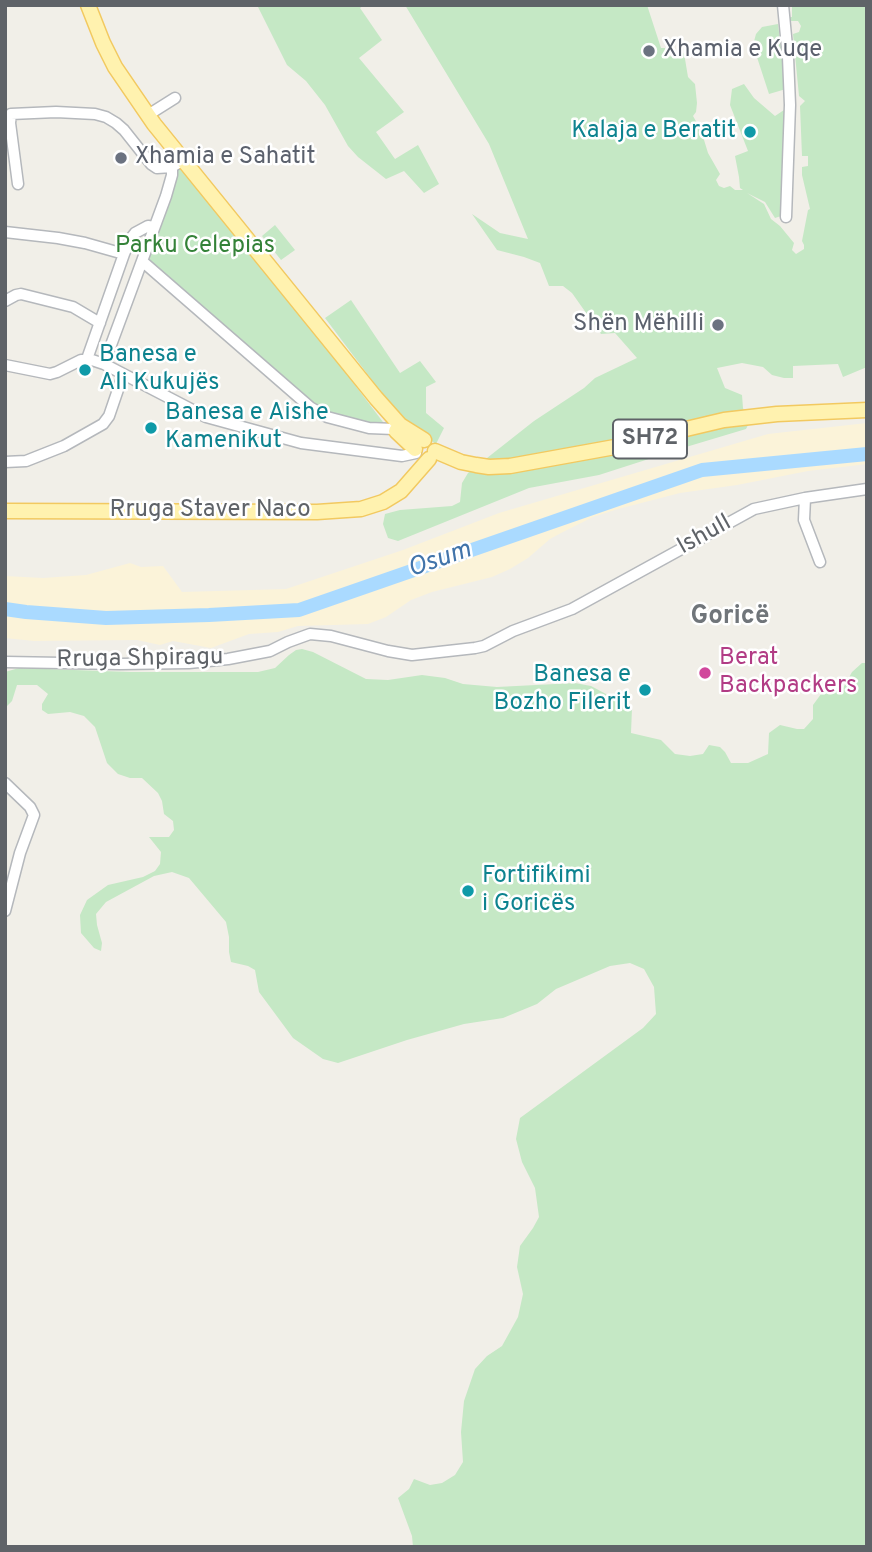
<!DOCTYPE html>
<meta charset="utf-8">
<style>
body{margin:0}
#map{position:relative;width:872px;height:1552px;overflow:hidden;background:#f1efe8;font-family:Overpass,sans-serif}
canvas{display:block}
.frame{position:absolute;inset:0;border:7px solid #5f6368;pointer-events:none}
</style>
<div id="map">
<canvas width="872" height="1552"></canvas>
<div class="frame"></div>
</div>
<script>
const ctx = document.querySelector('canvas').getContext('2d');
ctx.lineJoin = 'round';
function fill(path, color) {
  ctx.fillStyle = color;
  ctx.fill(path, 'evenodd');
}
function poly(rows) {
  const path = new Path2D();
  for (const r of rows) {
    path.moveTo(r[0], r[1]);
    for (let i = 2; i < r.length; i += 2) path.lineTo(r[i], r[i + 1]);
  }
  return path;
}
function trace(path, color, width, dash) {
  ctx.strokeStyle = color;
  ctx.lineWidth = width;
  ctx.lineCap = dash ? 'butt' : 'round';
  ctx.setLineDash(dash || []);
  ctx.stroke(path);
}
function write(font, color, halo, rows, align = 'center') {
  ctx.font = font + ' Overpass,sans-serif';
  ctx.lineWidth = 5;
  ctx.setLineDash([]);
  ctx.textBaseline = 'middle';
  ctx.strokeStyle = halo;
  ctx.fillStyle = color;
  for (const [text, x, y, turn = 0] of rows) {
    ctx.save();
    ctx.translate(x, y);
    ctx.rotate((+turn || 0) * Math.PI / 180);
    ctx.textAlign = isNaN(turn) ? turn : align;
    if (halo) ctx.strokeText(text, 0, 0);
    ctx.fillText(text, 0, 0);
    ctx.restore();
  }
}
const green = poly([
 [257,5,364,5,360,8,382,40,359,58,404,112,376,132,395,159,418,145,439,184,424,193,404,171,386,179,358,157,348,146,325,105,306,81,287,65],
 [405,5,647,5,661,48,665,48,668,57,684,53,688,77,695,84,697,103,696,112,693,116,701,130,708,153,720,174,716,180,719,186,724,188,730,186,735,190,743,190,740,188,739,177,735,156,748,151,730,105,732,89,744,84,754,98,775,116,787,108,784,215,775,218,765,202,747,193,764,204,771,219,780,226,794,243,792,250,796,254,804,249,804,245,802,241,808,210,810,209,802,175,802,167,808,166,808,156,802,156,800,106,805,101,799,96,793,34,799,32,801,26,798,21,790,21,790,17,792,17,792,5,867,5,867,367,843,377,838,364,793,366,793,378,784,378,772,375,763,367,742,363,717,368,725,388,742,395,743,408,749,423,746,429,686,447,599,475,529,488,398,541,388,538,383,524,385,514,400,510,452,506,460,502,462,483,468,473,534,421,584,388,595,378,637,358,615,333,601,334,572,293,563,286,549,286,540,263,524,257,497,250,472,214,500,233,528,239,489,144],
 [778,24,786,89,769,94,753,45,756,34,762,27],
 [182,164,328,345,330,352,386,426,369,425,324,412,303,397,260,356,146,259,175,170],
 [275,225,295,250,281,260,262,236],
 [351,300,400,373,420,361,436,382,426,387,426,413,444,428,436,444,423,435,399,416,325,318],
 [302,649,313,652,366,679,388,680,422,675,445,678,463,684,497,687,575,683,591,686,632,708,631,733,661,740,675,754,690,756,703,754,709,745,720,747,725,752,731,763,748,763,768,754,769,733,780,725,797,729,804,729,813,719,813,705,824,690,842,690,852,672,862,663,867,663,867,1547,413,1547,412,1536,398,1498,409,1489,414,1479,430,1485,442,1483,455,1475,463,1462,461,1432,464,1401,475,1369,487,1356,502,1346,518,1317,523,1294,517,1267,520,1246,533,1228,539,1217,535,1188,522,1162,516,1139,520,1118,643,1028,656,1014,654,987,644,969,630,963,610,966,556,989,537,1004,503,1018,464,1024,407,1040,338,1063,323,1059,293,1038,259,992,255,970,248,966,231,962,229,952,229,937,226,922,189,878,172,872,154,876,106,902,96,914,97,925,102,943,101,951,94,948,81,933,80,915,87,900,108,885,143,877,155,871,160,864,161,852,149,837,169,837,174,830,173,821,164,814,162,801,158,793,142,778,130,778,118,774,107,763,95,727,84,716,70,712,48,714,42,710,42,704,48,694,37,685,17,685,12,701,5,708,5,672,19,668,130,672,258,672,275,668,289,655,296,650]
]);
const sand = poly([
 [867,423,867,464,808,471,737,485,680,493,618,509,593,517,561,533,550,539,528,558,510,569,492,577,432,592,411,600,386,617,368,624,298,626,278,632,249,634,211,648,173,641,160,645,137,640,34,641,5,638,5,576,43,578,86,575,130,563,141,567,163,566,182,592,286,589,403,550,499,513,768,434]
]);
const river = poly([
 [5,609,26,612,106,618,209,615,299,610,702,470,867,454]
]);
const minor = poly([
 [783,5,788,57,790,105,786,217],
 [148,115,175,98],
 [18,184,10,123,11,114,56,112,95,114,106,117,116,123,124,130,151,164,157,168,172,167,183,160],
 [5,232,58,238,85,243,124,254,131,238,135,233,148,226,154,227],
 [142,261,310,407,327,417,369,428,394,429],
 [5,301,16,295,21,294,73,307,100,323],
 [87,359,124,254],
 [104,364,166,196,172,175,172,167],
 [5,365,50,374,57,372,81,360,92,360,104,364,206,417,301,443,402,456,416,453],
 [5,462,26,461,64,446,103,424,109,416,123,375],
 [805,498,804,520,820,562],
 [5,662,120,664,189,663,228,659,270,651,288,642,310,634,331,636,388,651,412,655,475,648,484,646,513,631,572,609,754,509,805,498,867,489],
 [5,783,30,807,34,815,20,853,5,911]
]);
const major = poly([
 [88,5,103,43,115,67,154,124,376,398,400,425,424,440],
 [396,431,415,449],
 [435,451,461,462,476,465,489,467,510,466,637,443,669,433,724,420,777,414,867,410],
 [5,511,317,512,361,509,383,502,401,491,429,459]
]);
const markers = [
 [649,51,7,"#6b7280"],
 [750,132,7,"#0f9aa8"],
 [121,158,7,"#6b7280"],
 [718,325,7,"#6b7280"],
 [85,370,7,"#0f9aa8"],
 [151,428,7,"#0f9aa8"],
 [705,673,7,"#d1479c"],
 [645,690,7,"#0f9aa8"],
 [468,891,7,"#0f9aa8"]
];
const shields = [
 [650,439,74]
];
const shieldNames = [
 ["SH72",650,439]
];
const worshipNames = [
 ["Xhamia e Kuqe",663,51],
 ["Xhamia e Sahatit",135,158],
 ["Shën Mëhilli",704,325,"right"]
];
const cultureNames = [
 ["Kalaja e Beratit",736,132,"right"],
 ["Banesa e",99,356],
 ["Ali Kukujës",99,384],
 ["Banesa e Aishe",165,414],
 ["Kamenikut",165,442],
 ["Banesa e",631,676,"right"],
 ["Bozho Filerit",631,704,"right"],
 ["Fortifikimi",482,877],
 ["i Goricës",482,905]
];
const parkNames = [
 ["Parku Celepias",195,247]
];
const streetNames = [
 ["Rruga Staver Naco",210,511],
 ["Ishull",705,536,-29],
 ["Rruga Shpiragu",140,660,-1]
];
const hotelNames = [
 ["Berat",719,659],
 ["Backpackers",719,687]
];
const waterNames = [
 ["Osum",440,561,-19]
];
const neighbourhoodNames = [
 ["Goricë",730,618]
];
fill(green, '#c5e8c5');
fill(sand, '#fbf3d9');
trace(river, '#aadaff', 14);
trace(minor, '#b5b8bc', 13);
trace(major, '#f2c960', 17);
trace(minor, '#fff', 10);
trace(major, '#fff2af', 14);
for (const [x, y, r, color] of markers) {
  const dot = new Path2D();
  dot.arc(x, y, r, 0, 2 * Math.PI);
  ctx.fillStyle = color;
  ctx.fill(dot);
  trace(dot, '#fff', 2.5);
}
for (const [x, y, w] of shields) {
  const box = new Path2D();
  box.roundRect(x - w / 2, y - 19.5, w, 39, 5);
  ctx.fillStyle = '#fff';
  ctx.fill(box);
  trace(box, '#5f6368', 2);
}
write('bold 23px', '#5f6368', null, shieldNames);
write('24px', '#5b616d', '#fff', worshipNames, 'left');
write('24px', '#0d838f', '#fff', cultureNames, 'left');
write('24px', '#348238', '#fff', parkNames);
write('24px', '#5f6368', '#fff', streetNames);
write('24px', '#b23c85', '#fff', hotelNames, 'left');
write('italic 26px', '#4174aa', '#fff', waterNames);
write('bold 26px', '#70757a', '#fff', neighbourhoodNames);
</script>
